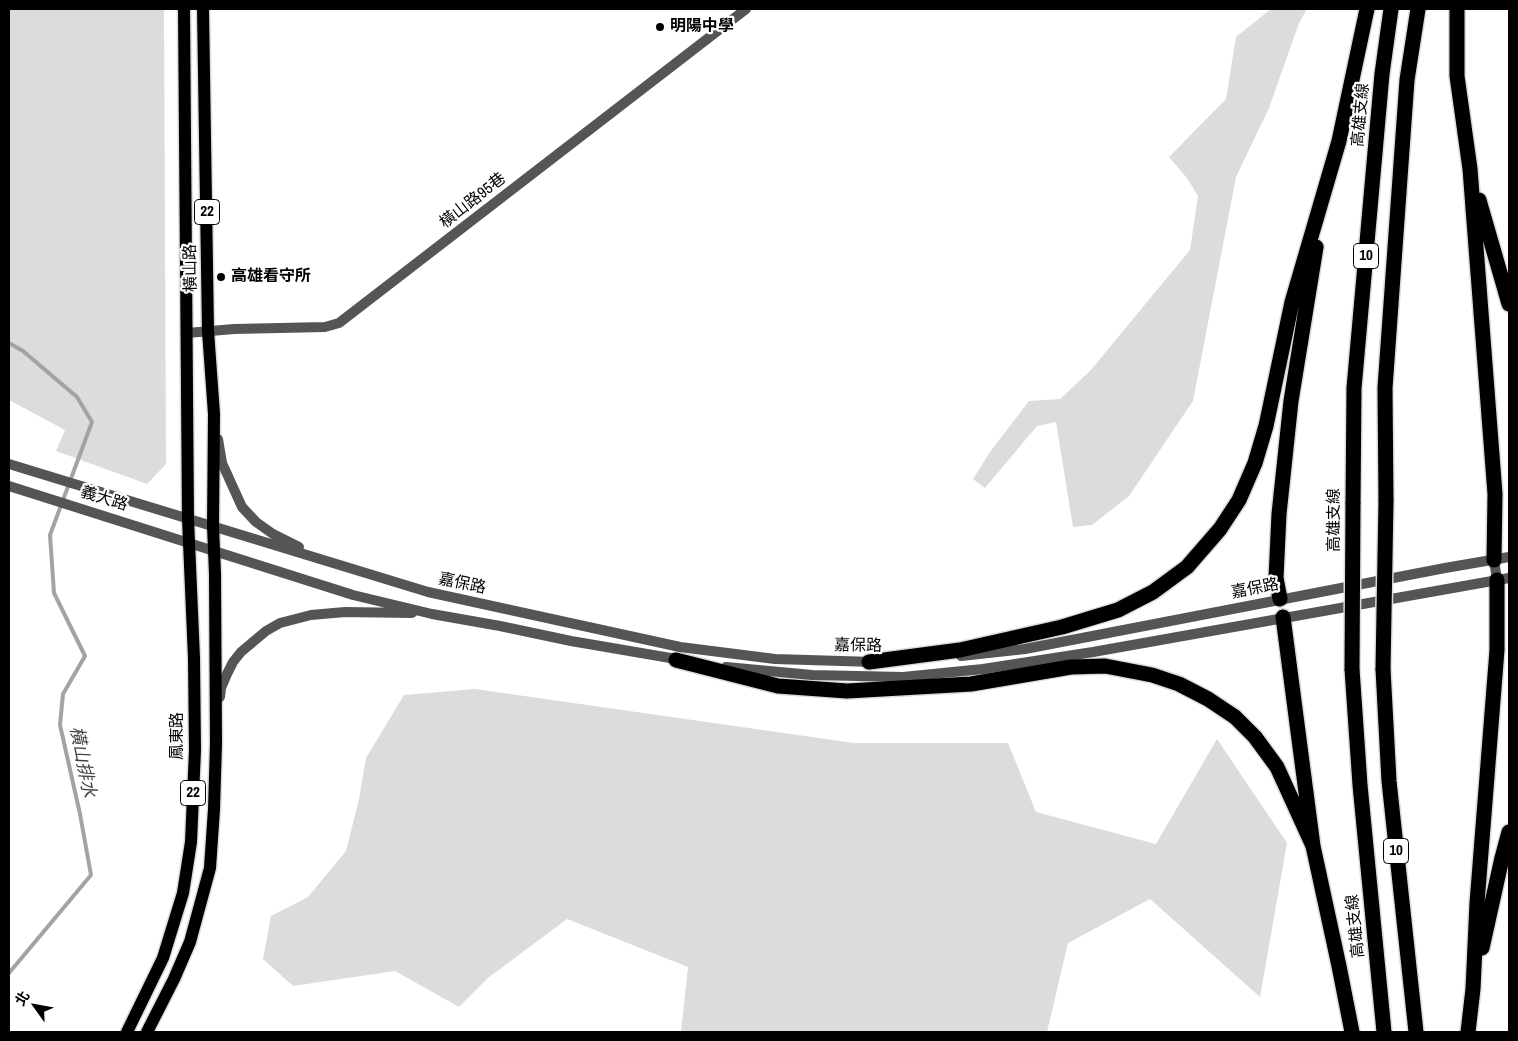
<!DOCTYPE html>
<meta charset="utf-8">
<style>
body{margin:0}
#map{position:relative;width:1518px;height:1041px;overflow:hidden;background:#fff;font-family:"Archivo Narrow","Noto Sans TC",sans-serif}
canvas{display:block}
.frame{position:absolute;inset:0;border:10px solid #000;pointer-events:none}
.north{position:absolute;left:10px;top:981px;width:50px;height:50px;-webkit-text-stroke:4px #fff;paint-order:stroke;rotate:302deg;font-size:14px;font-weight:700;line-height:20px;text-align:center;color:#000}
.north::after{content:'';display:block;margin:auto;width:18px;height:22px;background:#000;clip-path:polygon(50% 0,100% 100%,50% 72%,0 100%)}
</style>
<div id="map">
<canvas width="1518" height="1041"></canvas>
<div class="frame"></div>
<div class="north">北</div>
</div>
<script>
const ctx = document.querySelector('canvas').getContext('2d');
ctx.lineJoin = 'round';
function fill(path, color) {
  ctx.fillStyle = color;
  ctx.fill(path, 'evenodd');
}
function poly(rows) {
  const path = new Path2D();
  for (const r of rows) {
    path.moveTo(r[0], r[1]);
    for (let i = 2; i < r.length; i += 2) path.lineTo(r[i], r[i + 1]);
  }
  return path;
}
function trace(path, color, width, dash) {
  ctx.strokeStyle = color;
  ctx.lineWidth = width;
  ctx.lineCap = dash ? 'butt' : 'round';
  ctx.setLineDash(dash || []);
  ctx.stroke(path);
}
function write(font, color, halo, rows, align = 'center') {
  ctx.font = font + ' "Archivo Narrow","Noto Sans TC",sans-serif';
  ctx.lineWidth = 4.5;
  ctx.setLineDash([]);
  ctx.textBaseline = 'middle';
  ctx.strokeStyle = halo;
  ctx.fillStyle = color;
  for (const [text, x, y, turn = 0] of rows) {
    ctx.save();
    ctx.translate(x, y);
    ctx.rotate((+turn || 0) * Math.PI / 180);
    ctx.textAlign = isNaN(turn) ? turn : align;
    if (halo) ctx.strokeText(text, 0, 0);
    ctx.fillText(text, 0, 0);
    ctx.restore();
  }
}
const green = poly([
 [9,9,164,9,166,464,147,484,56,451,65,430,9,400],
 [1271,9,1307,9,1299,23,1269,108,1236,177,1193,401,1129,496,1092,525,1073,527,1056,422,1037,426,985,488,973,479,990,452,1029,401,1060,399,1090,371,1190,250,1198,196,1187,178,1169,157,1226,99,1236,37],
 [475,689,854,743,1008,743,1036,812,1156,844,1217,739,1287,843,1260,997,1150,899,1068,943,1047,1032,681,1032,688,967,567,919,488,978,459,1007,395,971,293,986,263,959,271,916,308,897,346,851,359,799,366,758,404,695]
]);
const stream = poly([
 [9,343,23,351,77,397,92,422,50,535,54,593,85,656,63,694,60,725,80,814,91,875,9,973]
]);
const minor = poly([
 [187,333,234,329,325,327,339,323,746,9]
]);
const tertiary = poly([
 [218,439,222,463,242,507,256,522,273,534,299,547],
 [9,464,428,592,680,647,775,659,874,662],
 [9,486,353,595,432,614,500,626,571,641,682,660],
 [1494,560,1497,580],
 [961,656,1025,649,1445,568,1509,557],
 [726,667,812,675,903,677,983,669,1093,652,1509,578],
 [220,697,221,688,227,674,233,662,241,652,266,631,280,623,311,615,345,612,412,613]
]);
const primary = poly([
 [127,1032,163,958,183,893,191,842,195,750,194,658,188,519,184,9],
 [147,1032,174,979,190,942,210,868,214,809,216,743,215,574,213,526,214,414,208,331,203,9]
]);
const motorway = poly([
 [1457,9,1457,76,1470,169,1495,494,1494,560],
 [1479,200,1509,304],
 [1386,501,1385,388,1407,80,1418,9],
 [1353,504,1354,388,1382,74,1391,9],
 [1280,599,1276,578,1279,514,1291,401,1316,247],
 [1283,617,1313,846,1339,966,1352,1032],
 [676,660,778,686,847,691,971,684,1071,667,1105,666,1152,675,1179,684,1208,699,1235,717,1255,737,1277,767,1313,846],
 [869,662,960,650,1062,627,1118,610,1153,592,1187,567,1220,529,1239,500,1255,463,1266,426,1292,302,1339,141,1367,9],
 [1352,669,1360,785,1384,1032],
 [1383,669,1389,781,1416,1032],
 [1482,948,1502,858,1509,832],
 [1468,1032,1473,989,1477,903,1497,650,1497,580]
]);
const motorwayBridge = poly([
 [1352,669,1353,504],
 [1383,669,1386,501]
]);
const markers = [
 [660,27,5,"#000"],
 [221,277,5,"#000"]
];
const shields = [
 [207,212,25],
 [1366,256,25],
 [193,793,25],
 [1396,851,25]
];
const shieldNames = [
 ["22",207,212],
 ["10",1366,256],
 ["22",193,793],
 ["10",1396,851]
];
const poiNames = [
 ["明陽中學",670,27],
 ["高雄看守所",231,277]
];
const streetNames = [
 ["高雄支線",1361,115,-85],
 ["橫山路95巷",473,201,-38],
 ["橫山路",191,268,-91],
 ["義大路",104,499,17],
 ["高雄支線",1335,520,-90],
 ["嘉保路",462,584,12],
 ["嘉保路",1255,589,-11],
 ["嘉保路",858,646,1],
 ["鳳東路",178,736,-90],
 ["高雄支線",1356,926,-96]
];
const waterNames = [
 ["橫山排水",82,762,79]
];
fill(green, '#dcdcdc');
trace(stream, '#a3a3a3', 4);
trace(primary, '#dbdbdb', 15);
trace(motorway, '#dbdbdb', 18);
trace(minor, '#555', 10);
trace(tertiary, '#555', 10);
trace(primary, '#000', 12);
trace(motorway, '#000', 15);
trace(motorwayBridge, '#dbdbdb', 18, []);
trace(motorwayBridge, '#000', 15);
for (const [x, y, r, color] of markers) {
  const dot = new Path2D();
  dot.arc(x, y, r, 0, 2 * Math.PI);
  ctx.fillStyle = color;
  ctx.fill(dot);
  trace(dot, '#fff', 2);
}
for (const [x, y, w] of shields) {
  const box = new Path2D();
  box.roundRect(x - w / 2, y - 12.5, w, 25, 4);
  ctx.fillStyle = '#fff';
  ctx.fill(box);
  trace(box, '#000', 1);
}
write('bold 15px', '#000', null, shieldNames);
write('bold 16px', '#000', '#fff', poiNames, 'left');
write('16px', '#000', '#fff', streetNames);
write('italic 18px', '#444', '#fff', waterNames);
</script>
